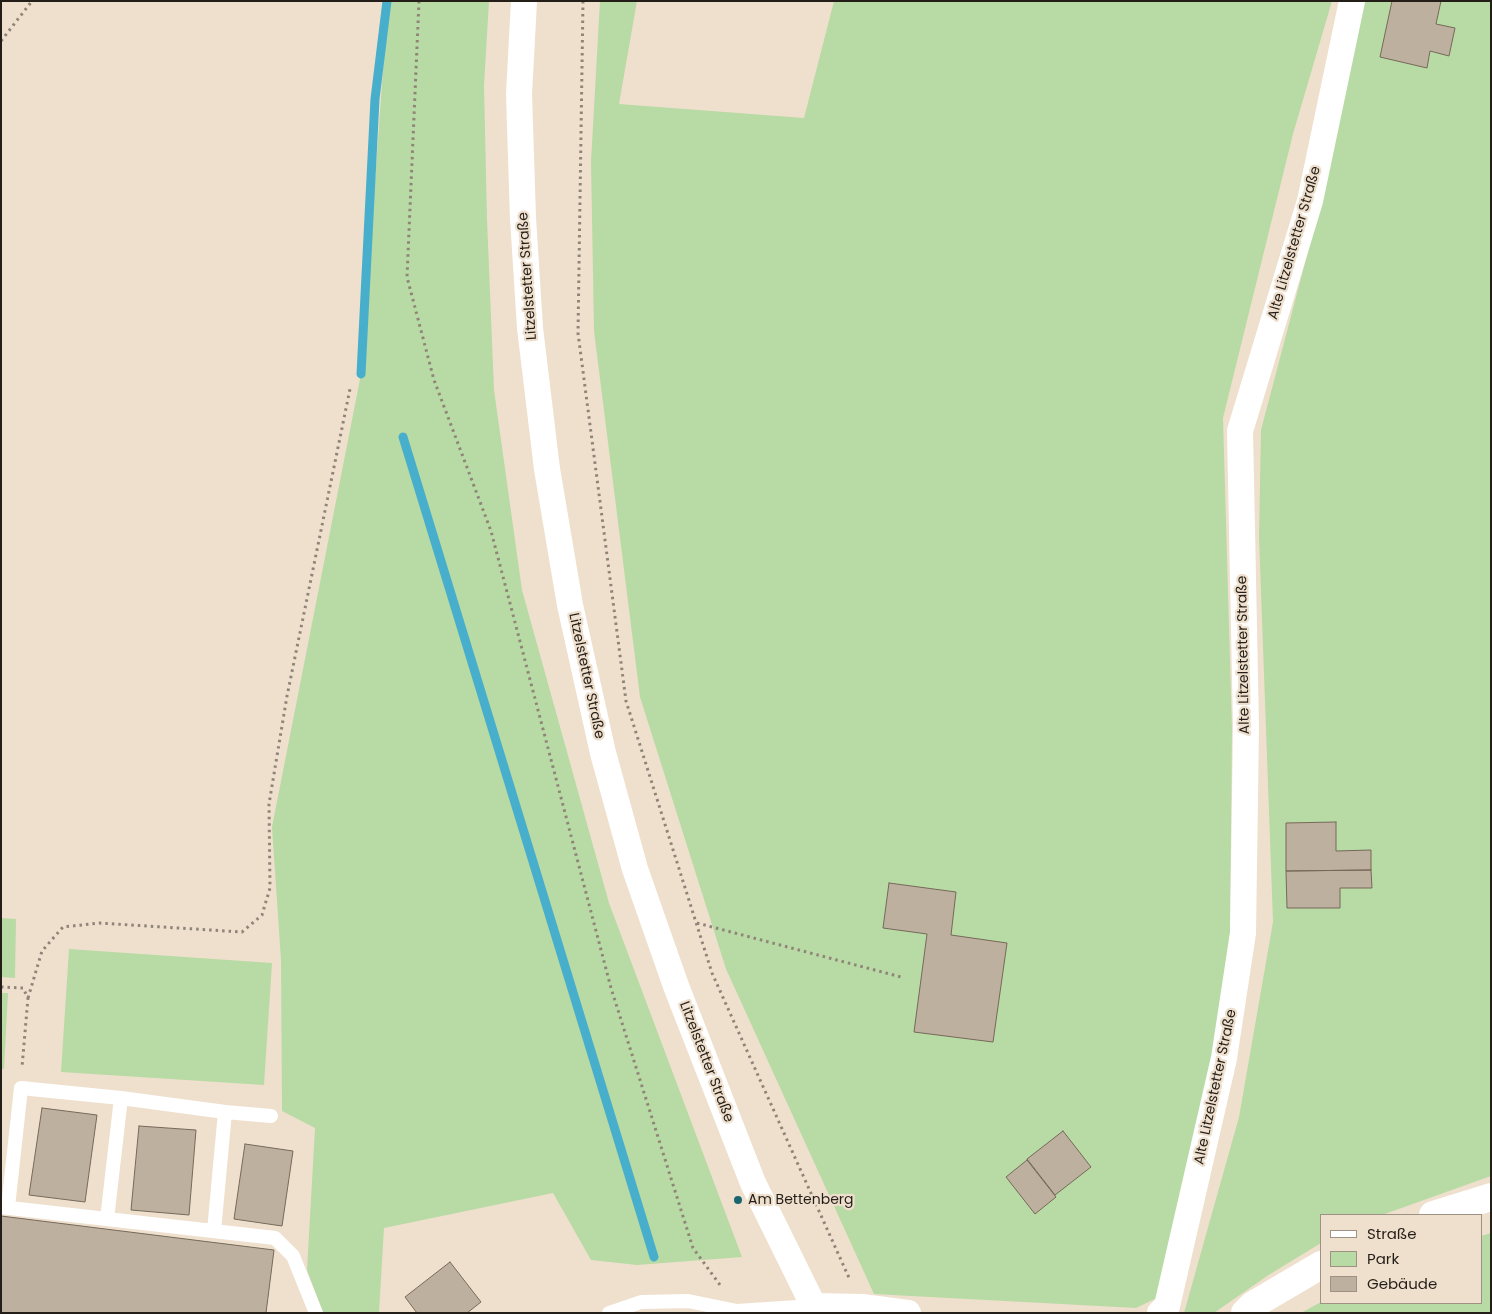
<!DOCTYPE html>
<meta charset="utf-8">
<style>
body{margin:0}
#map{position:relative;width:1492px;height:1314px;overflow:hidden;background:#efe0ce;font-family:Poppins,sans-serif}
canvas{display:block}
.frame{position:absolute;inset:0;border:2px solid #241e18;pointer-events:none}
.legend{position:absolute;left:1320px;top:1214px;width:162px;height:90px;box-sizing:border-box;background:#efe0ce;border:1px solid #9e9285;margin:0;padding:6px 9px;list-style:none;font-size:15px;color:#241e18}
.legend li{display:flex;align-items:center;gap:10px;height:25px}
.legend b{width:25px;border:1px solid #9e9285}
</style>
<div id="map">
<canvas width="1492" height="1314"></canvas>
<div class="frame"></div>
<ul class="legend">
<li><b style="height:6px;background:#fff"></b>Straße</li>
<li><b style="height:14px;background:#b8daa5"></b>Park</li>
<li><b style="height:14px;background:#beb09f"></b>Gebäude</li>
</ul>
</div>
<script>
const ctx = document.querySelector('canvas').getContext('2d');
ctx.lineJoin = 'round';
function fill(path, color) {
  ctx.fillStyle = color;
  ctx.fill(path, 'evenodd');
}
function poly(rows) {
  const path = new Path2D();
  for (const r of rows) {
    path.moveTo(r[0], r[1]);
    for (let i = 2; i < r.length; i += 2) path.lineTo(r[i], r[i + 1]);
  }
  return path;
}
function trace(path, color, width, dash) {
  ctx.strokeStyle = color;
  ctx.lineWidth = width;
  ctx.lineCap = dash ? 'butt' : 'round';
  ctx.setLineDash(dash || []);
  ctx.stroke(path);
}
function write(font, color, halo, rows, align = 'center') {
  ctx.font = font + ' Poppins,sans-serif';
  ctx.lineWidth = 4.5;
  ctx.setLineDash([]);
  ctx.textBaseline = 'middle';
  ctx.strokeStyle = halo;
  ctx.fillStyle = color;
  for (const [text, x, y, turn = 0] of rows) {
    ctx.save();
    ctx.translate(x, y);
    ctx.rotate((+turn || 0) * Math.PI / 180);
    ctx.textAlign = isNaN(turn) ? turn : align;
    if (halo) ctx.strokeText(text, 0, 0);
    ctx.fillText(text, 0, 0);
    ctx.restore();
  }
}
const green = poly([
 [388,1,489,1,484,86,487,219,494,390,522,590,609,903,742,1257,637,1265,591,1260,553,1193,384,1228,379,1313,323,1313,307,1270,315,1128,282,1111,281,960,272,827,361,374],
 [600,1,637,1,619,104,804,118,834,1,1332,1,1293,134,1223,418,1232,730,1230,935,1215,1059,1161,1296,1136,1308,874,1294,726,969,640,697,594,331,591,161],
 [1353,1,1491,1,1491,1176,1382,1215,1321,1215,1321,1243,1267,1276,1214,1313,1184,1313,1239,1117,1273,922,1259,537,1261,430,1320,206],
 [1,918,16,919,15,978,1,977],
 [69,949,272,963,264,1085,61,1072],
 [1,993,8,993,4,1069,1,1069],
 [1491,1233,1491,1313,1301,1313,1321,1302,1321,1303,1481,1303,1481,1236]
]);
const stream = poly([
 [361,374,375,99,387,1],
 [403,437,654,1257]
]);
const building = poly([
 [1392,1,1441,1,1436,24,1455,28,1449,56,1430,51,1427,68,1380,57,1392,1],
 [1336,822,1336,851,1371,850,1371,870,1286,871,1286,823,1336,822],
 [1371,870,1372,888,1340,888,1340,908,1287,908,1286,871,1371,870],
 [889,883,956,892,951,935,1007,943,993,1042,914,1032,927,934,883,928,889,883],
 [42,1108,97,1115,85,1202,29,1195,42,1108],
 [139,1126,196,1130,189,1215,131,1210,139,1126],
 [1063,1131,1091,1167,1055,1195,1027,1159,1063,1131],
 [245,1144,293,1151,282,1226,234,1219,245,1144],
 [1027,1160,1056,1197,1035,1214,1006,1177,1027,1160],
 [1,1216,274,1250,266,1313,1,1313,1,1216],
 [450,1262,481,1302,467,1313,417,1313,405,1297,450,1262]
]);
const path = poly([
 [419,1,407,277,434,380,491,531,611,988,693,1248,720,1285],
 [583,1,578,333,626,701,712,973,850,1280],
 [1,41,32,1],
 [697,923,901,977],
 [1,987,23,988,28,998,22,1067],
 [28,998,42,951,63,927,99,923,242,932,262,915,270,888,269,804,287,696,350,389]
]);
const lane = poly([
 [225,1112,271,1116],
 [1,1207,275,1238,293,1256,316,1313],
 [8,1207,21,1088,121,1098],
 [107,1219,121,1098,225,1112,214,1231],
 [609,1313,641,1302,688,1301,737,1311,813,1306]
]);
const street = poly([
 [524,1,519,94,523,218,530,328,547,469,570,605,603,753,635,869,676,986,753,1183,817,1313],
 [813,1306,862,1307,908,1313],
 [1160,1313,1167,1306,1224,1058,1243,933,1246,726,1240,431,1310,201,1352,1]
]);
const secondary = poly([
 [1433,1215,1491,1197],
 [1245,1313,1253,1305,1321,1265]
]);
const markers = [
 [738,1200,5,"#1a666f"]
];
const streetNames = [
 ["Alte Litzelstetter Straße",1295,243,-74],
 ["Litzelstetter Straße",528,276,-94],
 ["Alte Litzelstetter Straße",1244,655,-91],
 ["Litzelstetter Straße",586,676,78],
 ["Litzelstetter Straße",706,1062,69],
 ["Alte Litzelstetter Straße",1216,1087,-78]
];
const poiNames = [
 ["Am Bettenberg",748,1200]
];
fill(green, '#b8daa5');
trace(stream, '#47aecb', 9);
fill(building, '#beb09f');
trace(building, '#766959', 1);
trace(path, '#8f8478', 3, [2.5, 4]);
trace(lane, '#fff', 14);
trace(street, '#fff', 26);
trace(secondary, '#fff', 28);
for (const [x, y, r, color] of markers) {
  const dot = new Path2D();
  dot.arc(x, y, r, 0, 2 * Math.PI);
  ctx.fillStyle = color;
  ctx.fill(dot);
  trace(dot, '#efe0ce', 2);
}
write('14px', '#241e18', '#efe0ce', streetNames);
write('14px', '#241e18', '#efe0ce', poiNames, 'left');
</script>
